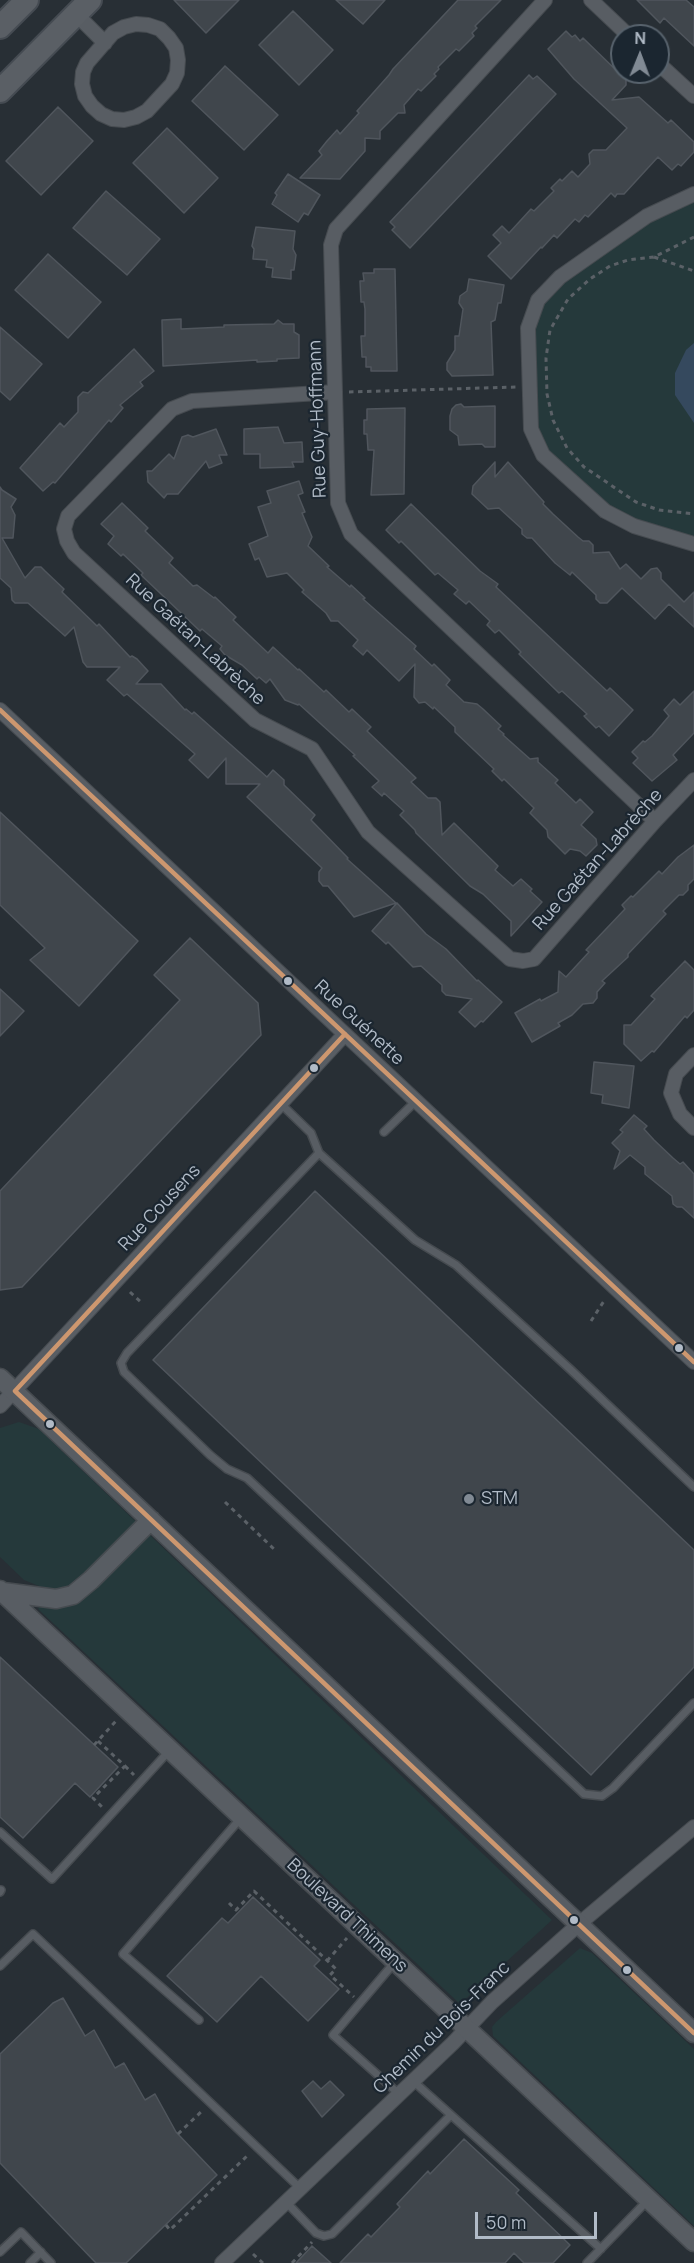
<!DOCTYPE html>
<meta charset="utf-8">
<style>
body{margin:0}
#map{position:relative;width:694px;height:2263px;overflow:hidden;background:#282f35;font-family:Manrope,sans-serif}
canvas{display:block}
.north{position:absolute;left:610px;top:24px;width:60px;height:60px;box-sizing:border-box;background:#1b2630;border:2px solid #57626c;border-radius:50%;rotate:1deg;font-size:16px;font-weight:700;line-height:24px;text-align:center;color:#b1bbc7}
.north::after{content:'';display:block;margin:auto;width:21px;height:27px;background:#818a94;clip-path:polygon(50% 0,100% 100%,50% 72%,0 100%)}
.scale{position:absolute;left:475px;top:2212px;width:122px;height:27px;box-sizing:border-box;border:3px solid #b1bbc7;border-top:0;padding-left:8px;font-size:18px;line-height:21px;white-space:nowrap;color:#b1bbc7;-webkit-text-stroke:4px #1b2630;paint-order:stroke}
</style>
<div id="map">
<canvas width="694" height="2263"></canvas>
<div class="north">N</div>
<div class="scale">50 m</div>
</div>
<script>
const ctx = document.querySelector('canvas').getContext('2d');
ctx.lineJoin = 'round';
function fill(path, color) {
  ctx.fillStyle = color;
  ctx.fill(path, 'evenodd');
}
function poly(rows) {
  const path = new Path2D();
  for (const r of rows) {
    path.moveTo(r[0], r[1]);
    for (let i = 2; i < r.length; i += 2) path.lineTo(r[i], r[i + 1]);
  }
  return path;
}
function trace(path, color, width, dash) {
  ctx.strokeStyle = color;
  ctx.lineWidth = width;
  ctx.lineCap = dash ? 'butt' : 'round';
  ctx.setLineDash(dash || []);
  ctx.stroke(path);
}
function write(font, color, halo, rows, align = 'center') {
  ctx.font = font + ' Manrope,sans-serif';
  ctx.lineWidth = 4.5;
  ctx.setLineDash([]);
  ctx.textBaseline = 'middle';
  ctx.strokeStyle = halo;
  ctx.fillStyle = color;
  for (const [text, x, y, turn = 0] of rows) {
    ctx.save();
    ctx.translate(x, y);
    ctx.rotate((+turn || 0) * Math.PI / 180);
    ctx.textAlign = isNaN(turn) ? turn : align;
    if (halo) ctx.strokeText(text, 0, 0);
    ctx.fillText(text, 0, 0);
    ctx.restore();
  }
}
const green = poly([
 [694,194,694,544,634,526,543,455,531,429,528,328,560,277],
 [19,1422,39,1429,552,1920,460,2004,38,1609,49,1590,24,1580,0,1557,0,1428],
 [580,1948,592,1953,694,2049,694,2226,493,2036,492,2027,496,2022]
]);
const water = poly([
 [694,343,694,423,675,395,675,373,686,350]
]);
const building = poly([
 [174,0,239,0,206,33,174,0],
 [336,0,385,0,363,24,336,0],
 [458,0,501,0,475,26,477,28,472,33,474,36,459,51,456,49,438,67,439,69,434,74,436,76,421,91,418,89,404,105,405,113,398,113,380,131,380,139,365,138,365,151,340,179,300,178,322,155,319,151,327,141,337,130,340,134,359,113,357,111,389,75,393,69,458,0],
 [637,0,686,0,694,7,694,46,664,18,660,23,637,0],
 [293,11,333,50,299,85,259,45,293,11],
 [566,31,572,37,575,35,580,41,583,38,619,73,626,77,626,85,612,100,639,97,668,123,671,120,694,142,694,152,681,166,678,164,672,170,658,157,624,194,617,194,615,197,611,193,588,217,585,215,579,222,575,219,557,238,554,235,542,248,541,247,511,279,488,256,501,243,493,235,502,226,509,233,531,209,534,211,554,191,551,188,560,179,562,181,572,171,578,177,590,164,589,154,593,150,606,150,627,128,574,79,548,49,566,31],
 [225,66,278,115,244,150,192,101,225,66],
 [529,75,533,79,537,76,556,94,410,248,392,230,395,227,390,222,529,75],
 [58,107,93,141,41,195,6,161,58,107],
 [167,128,218,178,184,213,133,163,167,128],
 [288,174,320,195,308,215,304,213,298,222,272,204,277,195,275,193,288,174],
 [106,191,160,239,127,275,73,228,106,191],
 [256,227,295,231,293,249,296,255,294,270,291,270,291,279,272,277,273,268,266,267,267,260,253,259,254,249,252,246,256,227],
 [48,254,101,302,68,338,15,290,48,254],
 [374,269,395,269,397,371,371,371,371,367,366,367,366,357,362,357,361,336,365,336,365,309,364,302,361,302,360,281,364,281,363,273,374,273,374,269],
 [469,279,504,285,501,303,498,303,495,320,491,322,493,375,452,376,447,370,447,363,455,350,455,336,459,336,463,309,459,303,460,296,467,291,469,279],
 [181,319,181,329,224,327,224,325,274,324,278,320,283,324,294,324,294,332,299,335,299,358,277,359,277,361,257,362,257,360,163,366,162,320,181,319],
 [0,327,42,364,10,400,0,391,0,327],
 [134,349,154,371,140,382,143,386,120,405,123,408,111,422,109,420,55,483,53,482,43,491,20,468,60,423,64,427,78,412,78,397,83,392,88,393,134,349],
 [461,404,464,407,495,406,495,447,485,447,482,444,459,445,458,436,450,430,450,416,452,409,456,405,461,404],
 [405,408,404,494,371,495,374,450,368,450,367,434,364,434,364,420,367,420,367,409,405,408],
 [278,427,284,443,302,442,303,462,292,462,294,467,260,468,260,454,244,454,244,429,278,427],
 [216,429,227,455,219,455,222,463,209,468,206,461,178,494,167,494,164,498,148,482,147,471,152,471,169,454,174,459,182,437,188,435,193,437,216,429],
 [495,462,495,477,508,462,544,502,543,504,553,514,578,537,583,541,589,541,593,545,593,553,609,552,620,569,626,564,641,579,651,569,657,568,661,573,661,579,684,602,694,592,694,627,669,604,655,619,622,588,607,603,600,603,596,599,596,595,572,572,570,575,555,563,532,538,527,538,522,534,522,529,499,508,488,509,472,494,473,486,495,462],
 [299,481,303,493,298,495,305,512,302,513,312,537,308,546,329,566,327,567,350,587,351,585,365,598,363,599,416,646,414,649,432,666,434,664,450,680,446,685,464,702,477,704,483,709,501,726,498,729,504,734,503,735,530,759,538,758,538,762,558,780,555,783,576,803,580,799,593,812,581,825,596,839,597,845,586,856,580,851,570,849,565,854,548,837,547,830,530,813,534,808,504,779,502,781,492,771,494,769,455,732,455,727,434,707,433,709,425,702,419,703,414,697,415,664,399,681,367,650,363,655,353,646,358,640,338,621,331,621,326,613,302,592,304,590,287,573,267,577,259,558,255,560,249,544,268,536,258,507,271,503,267,491,299,481],
 [0,487,2,490,16,499,11,507,15,515,13,538,2,538,25,578,35,567,41,567,45,571,64,589,62,592,97,626,99,624,130,657,132,656,137,659,148,671,136,684,161,684,185,710,186,709,192,714,194,712,267,777,273,770,284,780,284,785,315,815,311,820,348,858,347,859,396,903,354,917,328,886,323,886,319,881,319,872,322,868,247,797,260,784,226,784,226,758,208,778,189,760,195,754,127,694,124,696,107,680,120,667,87,667,83,662,74,627,65,636,28,603,15,603,12,600,11,588,0,578,0,487],
 [122,503,148,528,145,531,173,558,169,563,193,586,197,585,214,598,215,597,236,617,233,620,268,653,273,647,298,670,299,669,324,692,326,690,349,712,352,709,371,727,367,731,416,778,411,782,428,798,436,798,440,802,442,835,454,823,498,866,495,870,513,886,521,879,532,889,530,891,542,902,511,936,511,921,483,894,470,886,416,833,415,830,400,815,404,811,384,793,382,796,372,787,379,781,353,756,355,755,299,704,298,705,285,700,270,679,266,683,259,677,257,679,242,665,225,655,220,649,222,646,202,629,200,631,141,575,143,573,123,554,121,556,108,544,114,536,101,524,122,503],
 [411,504,480,571,498,584,496,587,607,691,610,688,633,710,609,736,599,726,596,728,584,716,587,714,562,691,559,693,519,654,521,652,499,630,495,633,487,625,490,621,469,601,466,604,454,594,458,590,438,573,435,575,401,541,399,543,386,530,411,504],
 [694,691,694,733,673,755,677,760,652,781,633,763,638,758,632,752,643,741,645,742,652,736,669,716,664,710,674,699,680,705,694,691],
 [0,812,138,941,79,1006,30,960,45,948,0,905,0,812],
 [694,845,694,879,688,885,688,890,683,895,679,895,663,911,666,914,628,954,628,957,602,981,605,983,597,992,597,998,593,1003,583,1004,572,1015,558,1023,560,1026,532,1042,515,1013,540,999,541,1001,558,992,559,971,566,977,589,952,586,950,625,909,622,905,631,896,633,897,659,871,662,874,678,857,694,845],
 [397,903,426,934,446,949,477,981,478,980,502,1002,483,1022,481,1021,475,1027,459,1012,472,999,446,995,442,991,442,985,421,966,413,967,388,942,386,944,372,931,397,903],
 [190,938,258,1003,261,1035,22,1287,0,1290,0,1191,180,1000,154,975,190,938],
 [685,961,694,970,694,1010,687,1018,685,1016,654,1052,652,1051,641,1061,624,1044,624,1025,631,1025,655,999,651,996,685,961],
 [0,989,24,1011,0,1036,0,989],
 [594,1062,634,1066,629,1108,602,1103,603,1095,591,1093,594,1062],
 [634,1115,647,1126,644,1129,654,1140,673,1158,680,1164,683,1162,694,1174,694,1218,682,1207,677,1207,673,1204,672,1196,645,1174,645,1167,630,1155,614,1169,620,1151,612,1143,623,1132,620,1130,634,1115],
 [315,1191,694,1550,694,1667,591,1775,153,1360,315,1191],
 [0,1657,118,1767,90,1797,75,1783,23,1838,0,1817,0,1657],
 [253,1897,320,1960,314,1966,339,1989,308,2021,261,1976,217,2022,167,1976,222,1918,228,1923,253,1897],
 [63,1998,85,2036,94,2030,115,2068,124,2063,145,2100,155,2094,176,2132,217,2175,126,2263,96,2263,0,2163,0,2054,53,2003,63,1998],
 [313,2081,321,2089,330,2081,344,2095,322,2117,302,2091,313,2081],
 [464,2139,519,2190,516,2193,570,2245,553,2263,524,2263,514,2253,505,2263,340,2263,368,2234,371,2237,400,2207,397,2204,428,2171,430,2174,464,2139],
 [312,2246,331,2263,296,2263,312,2246]
]);
const path = poly([
 [694,237,654,257,628,260,610,266,590,279,568,299,550,330,546,358,547,394,553,420,567,448,584,467,636,502,659,510,694,514],
 [654,257,694,271],
 [349,392,516,387],
 [130,1292,143,1304],
 [591,1321,604,1301],
 [225,1502,276,1551],
 [98,1741,125,1766,93,1798,102,1807],
 [94,1745,116,1721],
 [125,1766,134,1775],
 [229,1903,236,1910,254,1891,336,1969,330,1975,354,1997],
 [327,1961,347,1938],
 [178,2134,203,2110],
 [166,2225,170,2230,248,2155],
 [253,2254,263,2263],
 [292,2263,312,2242]
]);
const service = poly([
 [281,1104,311,1133,319,1153,415,1240,456,1265,571,1370,694,1487],
 [384,1132,416,1101],
 [319,1153,127,1353,121,1363,124,1372,210,1455,227,1469,247,1478,584,1794,602,1796,613,1788,694,1703],
 [0,1832,52,1879,169,1751],
 [0,1892,1,1890],
 [394,1963,333,2035,399,2094],
 [0,1966,33,1934,301,2189],
 [199,2020,123,1954,240,1819],
 [413,2081,601,2249],
 [286,2202,316,2233,324,2236,332,2234,450,2116],
 [0,2252,21,2232,51,2263],
 [30,2263,41,2252],
 [587,2263,648,2200]
]);
const minor = poly([
 [545,0,336,229,331,245,338,503,351,534,655,821],
 [591,0,629,36],
 [76,14,105,43],
 [136,24,148,25,160,29,169,38,176,48,178,60,177,73,172,84,147,111,136,117,124,120,112,119,101,114,92,106,85,96,82,84,83,72,87,63,113,33,124,27,136,24],
 [658,63,694,96],
 [694,194,647,216,560,277,538,300,528,328,531,429,543,455,605,511,634,526,694,544],
 [335,392,192,401,172,409,68,516,64,529,67,541,74,553,255,720,312,749,368,832,510,959,523,961,534,959,655,821,694,780],
 [0,710,694,1362],
 [694,1055,676,1074,671,1093,680,1114,694,1128],
 [0,1406,345,1034],
 [222,2263,453,2043,492,2002,579,1924,694,1827]
]);
const tertiary = poly([
 [0,1378,694,2033],
 [0,1590,694,2242],
 [3,1592,56,1599,73,1595,91,1580,151,1520]
]);
const primary = poly([
 [0,27,27,0],
 [0,91,90,0]
]);
const bus1 = poly([
 [0,710,694,1362],
 [345,1034,15,1391,694,2033]
]);
const markers = [
 [288,981,5,"#b1bbc7"],
 [314,1068,5,"#b1bbc7"],
 [679,1348,5,"#b1bbc7"],
 [50,1424,5,"#b1bbc7"],
 [469,1499,6,"#818a94"],
 [574,1920,5,"#b1bbc7"],
 [627,1970,5,"#b1bbc7"]
];
const streetNames = [
 ["Rue Guy-Hoffmann",318,419,-92],
 ["Rue Gaétan-Labrèche",195,640,43],
 ["Rue Gaétan-Labrèche",598,860,-48],
 ["Rue Guénette",359,1023,43],
 ["Rue Cousens",160,1208,-47],
 ["Boulevard Thimens",347,1916,43],
 ["Chemin du Bois-Franc",442,2028,-44]
];
const poiNames = [
 ["STM",481,1499]
];
fill(green, '#25393b');
fill(water, '#35495e');
fill(building, '#40464c');
trace(building, '#50565d', 1.5);
trace(service, '#464b50', 10);
trace(minor, '#464b50', 16);
trace(tertiary, '#464b50', 21);
trace(primary, '#454b52', 26);
trace(path, '#5b6167', 3, [4.5, 4.5]);
trace(service, '#585d63', 7);
trace(minor, '#585d63', 14);
trace(tertiary, '#585d63', 18);
trace(primary, '#5a5f65', 22);
trace(bus1, '#cd976f', 4.5);
for (const [x, y, r, color] of markers) {
  const dot = new Path2D();
  dot.arc(x, y, r, 0, 2 * Math.PI);
  ctx.fillStyle = color;
  ctx.fill(dot);
  trace(dot, '#1b2630', 2);
}
write('18px', '#b1bbc7', '#1b2630', streetNames);
write('18px', '#b1bbc7', '#1b2630', poiNames, 'left');
</script>
